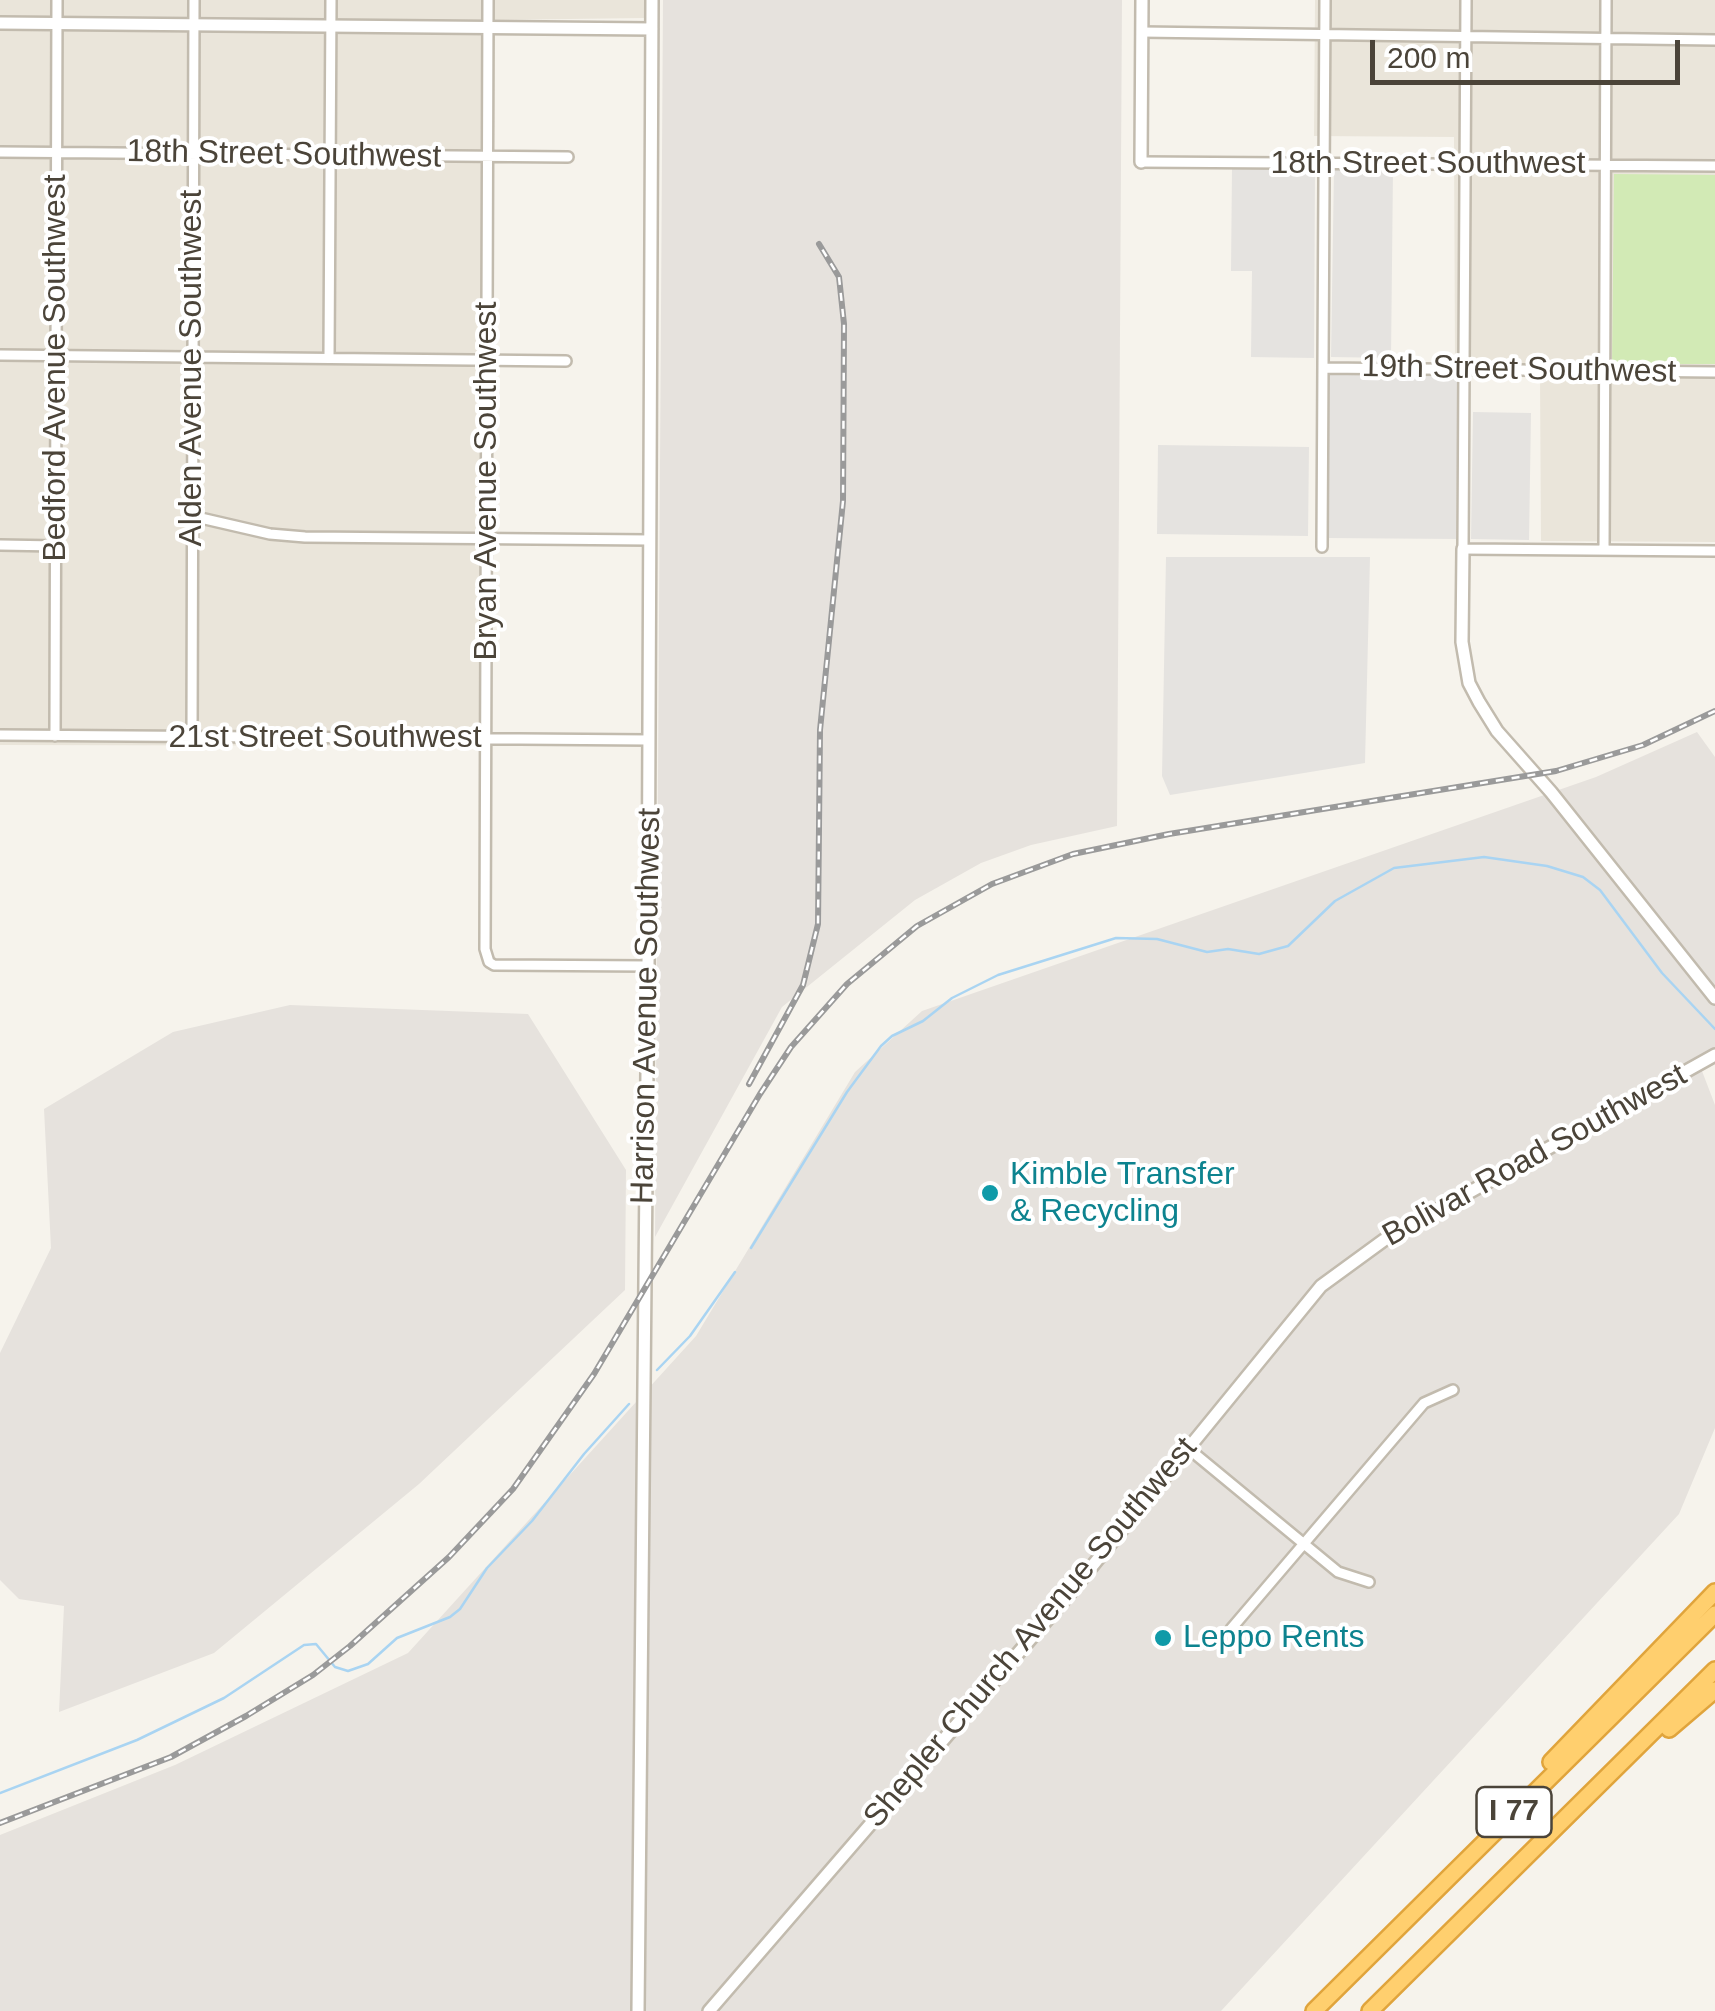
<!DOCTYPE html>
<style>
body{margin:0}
#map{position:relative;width:1715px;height:2011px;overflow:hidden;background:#f6f3ec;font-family:Arial,sans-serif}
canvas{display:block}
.scale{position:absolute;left:1370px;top:40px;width:310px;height:45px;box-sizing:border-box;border:5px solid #4b4439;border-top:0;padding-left:12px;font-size:30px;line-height:35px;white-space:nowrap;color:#4b4439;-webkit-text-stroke:8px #fff;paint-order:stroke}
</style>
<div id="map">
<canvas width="1715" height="2011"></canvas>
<div class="scale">200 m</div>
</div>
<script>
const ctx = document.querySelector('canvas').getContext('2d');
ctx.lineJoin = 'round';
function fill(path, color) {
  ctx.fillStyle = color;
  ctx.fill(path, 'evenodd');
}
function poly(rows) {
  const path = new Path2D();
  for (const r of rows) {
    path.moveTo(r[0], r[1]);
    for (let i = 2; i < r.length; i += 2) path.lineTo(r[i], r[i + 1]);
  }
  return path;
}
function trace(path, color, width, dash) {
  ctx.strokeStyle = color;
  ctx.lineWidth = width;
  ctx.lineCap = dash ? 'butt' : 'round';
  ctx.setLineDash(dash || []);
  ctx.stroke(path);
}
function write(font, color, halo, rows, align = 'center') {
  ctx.font = font + ' Arial,sans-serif';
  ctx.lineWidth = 8;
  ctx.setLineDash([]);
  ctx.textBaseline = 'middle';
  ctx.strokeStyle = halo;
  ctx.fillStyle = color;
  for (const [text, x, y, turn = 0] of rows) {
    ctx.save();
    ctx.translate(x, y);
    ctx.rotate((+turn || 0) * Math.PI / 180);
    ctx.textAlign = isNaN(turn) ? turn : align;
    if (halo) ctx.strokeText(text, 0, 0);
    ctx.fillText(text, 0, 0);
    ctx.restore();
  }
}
const residential = poly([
 [0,0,644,0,644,18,495,20,489,746,0,745],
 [1315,0,1715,0,1715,542,1541,541,1540,376,1455,362,1454,137,1314,136]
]);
const industrial = poly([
 [663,0,1122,0,1117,826,1031,845,981,863,915,900,782,1007,655,1237],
 [1697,732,1715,757,1715,1064,1702,1071,1715,1105,1715,1428,1679,1514,1221,2011,0,2011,0,1835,175,1765,408,1653,696,1336,855,1072,922,1011,1596,777],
 [290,1005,528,1014,626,1170,625,1290,419,1484,214,1653,59,1712,64,1606,19,1599,0,1580,0,1353,51,1248,44,1109,173,1032]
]);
const green = poly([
 [1614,174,1715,175,1715,364,1612,364]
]);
const parking = poly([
 [1232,168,1315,169,1314,358,1251,357,1252,271,1231,271],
 [1334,169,1393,169,1391,358,1331,357],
 [1329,373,1458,374,1456,539,1328,538],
 [1473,412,1531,413,1529,540,1471,539],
 [1158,445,1309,447,1308,536,1157,534],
 [1166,557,1370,557,1365,763,1170,795,1162,776]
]);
const stream = poly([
 [751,1248,847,1092,881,1046,892,1036,923,1021,952,998,998,975,1116,938,1157,939,1207,952,1228,949,1259,954,1277,949,1288,946,1335,901,1394,868,1484,857,1547,866,1583,877,1600,890,1662,973,1715,1029],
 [657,1370,690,1336,735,1272],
 [0,1793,137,1740,224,1698,304,1645,316,1644,335,1667,348,1671,368,1664,397,1638,450,1617,460,1609,487,1568,532,1521,584,1454,629,1404]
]);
const minor = poly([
 [488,0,485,949,489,962,494,965,648,966],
 [1466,0,1463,549,1715,551],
 [1142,32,1715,40],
 [0,152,568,157],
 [1141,162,1715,166],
 [0,355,566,361],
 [329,358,331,0],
 [1323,368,1715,372],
 [192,516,270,534,305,537,650,540],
 [0,545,57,546],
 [1322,547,1325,0],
 [1604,550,1606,0],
 [0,735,649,740],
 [55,736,57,0],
 [192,737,194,0],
 [1189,1449,1338,1572,1369,1582],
 [1231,1629,1424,1403,1453,1390]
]);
const tertiary = poly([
 [0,23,652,29],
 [1141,162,1142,0],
 [1463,549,1462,642,1469,683,1479,702,1497,731,1551,792,1715,998],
 [638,2011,648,966,652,0],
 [709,2011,1071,1592,1321,1286,1384,1240,1715,1055]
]);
const motorway = poly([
 [1669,1729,1715,1690],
 [1551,1762,1715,1592],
 [1314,2011,1715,1614],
 [1370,2011,1715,1670]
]);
const rail = poly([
 [749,1084,803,985,818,924,820,730,843,501,844,324,839,277,819,244],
 [0,1823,171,1757,246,1716,313,1675,350,1646,449,1557,513,1489,594,1374,760,1094,791,1047,847,984,917,926,992,884,1073,854,1169,834,1556,771,1643,745,1715,711]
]);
const markers = [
 [990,1193,10,"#0f9aa8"],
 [1163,1638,10,"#0f9aa8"]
];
const shields = [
 [1514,1812,75]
];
const shieldNames = [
 ["I 77",1514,1812]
];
const streetNames = [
 ["18th Street Southwest",284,155,1],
 ["18th Street Southwest",1428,164],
 ["Bedford Avenue Southwest",56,368,-90],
 ["Alden Avenue Southwest",192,368,-90],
 ["19th Street Southwest",1519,370,1],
 ["Bryan Avenue Southwest",487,481,-90],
 ["21st Street Southwest",325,738],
 ["Harrison Avenue Southwest",647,1006,-89],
 ["Bolivar Road Southwest",1535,1156,-29],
 ["Shepler Church Avenue Southwest",1031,1633,-50]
];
const cultureNames = [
 ["Kimble Transfer",1010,1175],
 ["& Recycling",1010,1212],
 ["Leppo Rents",1183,1638]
];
fill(residential, '#eae5da');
fill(industrial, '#e6e2dd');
fill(green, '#d2eab5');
fill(parking, '#e5e3e0');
trace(stream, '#a9d4f2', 2.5);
trace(minor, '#c2bbae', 14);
trace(tertiary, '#c2bbae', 16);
trace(motorway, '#e0a43c', 20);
trace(minor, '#fff', 9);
trace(tertiary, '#fff', 11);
trace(motorway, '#ffcf6e', 15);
trace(rail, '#9a9a9a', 6);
trace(rail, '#fff', 2.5, [8]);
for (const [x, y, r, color] of markers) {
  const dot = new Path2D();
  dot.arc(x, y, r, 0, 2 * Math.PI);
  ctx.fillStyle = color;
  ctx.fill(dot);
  trace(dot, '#fff', 4);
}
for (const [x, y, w] of shields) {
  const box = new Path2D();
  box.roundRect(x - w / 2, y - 25, w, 50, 8);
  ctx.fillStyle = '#fff';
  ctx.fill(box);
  trace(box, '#4b4439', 2.5);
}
write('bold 30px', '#4b4439', null, shieldNames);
write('32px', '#4b4439', '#fff', streetNames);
write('32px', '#0d838f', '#fff', cultureNames, 'left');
</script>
